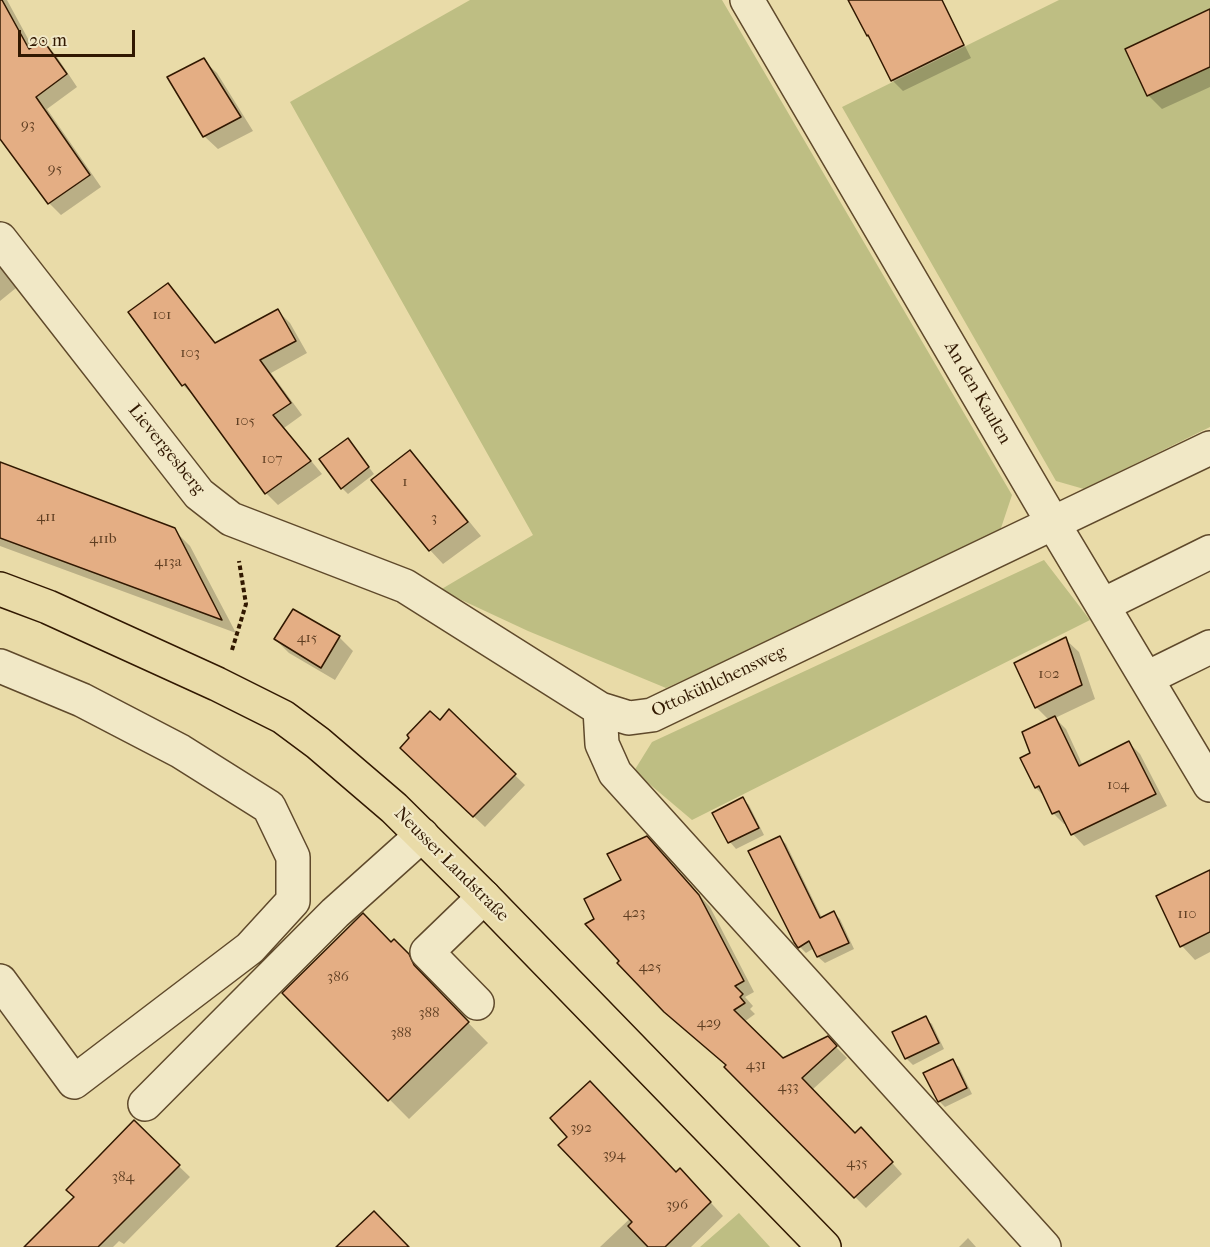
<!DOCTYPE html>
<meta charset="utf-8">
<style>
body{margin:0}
#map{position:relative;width:1210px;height:1247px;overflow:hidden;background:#e9dba8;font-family:"IM FELL French Canon",serif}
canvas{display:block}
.scale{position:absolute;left:18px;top:30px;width:117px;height:27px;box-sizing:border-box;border:3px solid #311801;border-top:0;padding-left:8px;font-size:18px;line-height:21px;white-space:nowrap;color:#311801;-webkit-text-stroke:4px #f1e8c6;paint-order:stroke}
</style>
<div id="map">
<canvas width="1210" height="1247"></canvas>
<div class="scale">20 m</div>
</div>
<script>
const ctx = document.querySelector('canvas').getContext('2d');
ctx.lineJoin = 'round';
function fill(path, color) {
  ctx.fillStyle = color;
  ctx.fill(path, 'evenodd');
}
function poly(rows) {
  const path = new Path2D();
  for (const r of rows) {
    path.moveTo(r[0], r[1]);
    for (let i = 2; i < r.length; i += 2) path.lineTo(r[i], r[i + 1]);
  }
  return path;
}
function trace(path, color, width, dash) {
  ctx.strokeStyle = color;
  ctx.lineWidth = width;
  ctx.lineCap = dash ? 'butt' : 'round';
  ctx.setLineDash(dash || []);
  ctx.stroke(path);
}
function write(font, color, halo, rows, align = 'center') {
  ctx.font = font + ' "IM FELL French Canon",serif';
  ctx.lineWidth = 4.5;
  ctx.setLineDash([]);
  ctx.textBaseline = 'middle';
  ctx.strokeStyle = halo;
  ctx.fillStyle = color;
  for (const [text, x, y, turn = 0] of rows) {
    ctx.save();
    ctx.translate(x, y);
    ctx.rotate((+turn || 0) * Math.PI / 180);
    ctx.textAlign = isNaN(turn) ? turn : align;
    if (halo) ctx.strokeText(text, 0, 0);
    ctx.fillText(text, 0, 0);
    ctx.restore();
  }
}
const green = poly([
 [470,0,722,0,1012,495,998,537,666,688,528,631,440,590,533,535,290,102],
 [1059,0,1210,0,1210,427,1084,489,1056,481,842,107],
 [1044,560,1090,620,692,820,634,771,652,742],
 [739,1213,770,1247,700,1247]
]);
const shadow = poly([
 [0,0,7,0,33,48,43,42,55,54,77,87,47,109,101,187,61,215,49,203,0,136],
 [852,0,942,0,971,58,903,91,892,80],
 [1210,26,1210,87,1162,109,1148,95],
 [203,60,217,73,253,131,218,149,204,136],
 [0,266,16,288,0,301],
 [168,285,179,297,216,344,278,311,290,323,307,353,271,373,302,415,284,428,322,474,278,505,266,493,195,397,183,385,130,312],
 [354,447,374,474,348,494,342,488],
 [410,452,423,465,481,536,443,564,430,550,373,480],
 [0,464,174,530,190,546,236,633,0,546],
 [339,637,353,651,335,680,289,653,275,639],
 [1065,639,1079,652,1095,699,1055,718,1066,729,1083,766,1129,743,1140,754,1167,806,1084,846,1073,834,1067,823,1064,824,1053,813,1046,798,1036,788,1022,759,1032,753,1049,720,1036,707],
 [449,712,525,785,485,827,412,758],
 [743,799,749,805,764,835,736,849,730,842],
 [780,838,786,844,822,918,834,913,840,919,854,949,825,963,818,957,814,948,806,953,795,942],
 [658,849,710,907,754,992,745,997,753,1006,750,1009,755,1014,744,1022,783,1060,827,1038,847,1058,812,1090,855,1134,872,1140,902,1174,866,1208,726,1067,728,1065,622,961,597,920,623,881],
 [1210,875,1210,952,1195,960,1182,946],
 [394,941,428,976,433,987,488,1043,409,1119,284,993],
 [925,1018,932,1024,944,1049,913,1065,906,1058],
 [952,1061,959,1067,972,1094,945,1107,939,1101],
 [134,1123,190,1177,124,1244,119,1241,113,1247,50,1247,76,1197],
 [677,1174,693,1183,723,1216,691,1247,600,1247],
 [968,1238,976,1247,959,1247]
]);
const building = poly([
 [0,0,2,0,29,49,43,40,67,74,36,97,90,175,48,204,0,139,0,0],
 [848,0,942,0,964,45,891,81,868,35,867,36,848,0],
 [1210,9,1210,67,1147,96,1125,49,1210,9],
 [204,58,241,117,203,137,167,77,204,58],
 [168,283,215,343,278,309,296,341,260,360,291,403,273,415,311,461,265,494,185,384,182,386,128,312,168,283],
 [348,438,369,467,341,489,319,459,348,438],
 [410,450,468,522,429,551,371,480,410,450],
 [0,462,175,528,222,620,0,538,0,462],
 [293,609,340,636,321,668,274,639,293,609],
 [1066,637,1082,685,1035,708,1014,663,1066,637],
 [449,709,516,774,473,817,400,748,409,738,407,735,430,711,440,720,449,709],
 [1055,716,1079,766,1129,741,1156,794,1071,835,1059,811,1052,814,1039,786,1035,788,1020,758,1030,753,1022,732,1055,716],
 [743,797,759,828,728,843,712,813,743,797],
 [647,836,699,895,744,981,735,986,743,994,740,997,745,1003,734,1010,783,1058,828,1036,837,1046,802,1078,855,1133,861,1127,893,1162,854,1198,724,1067,726,1065,664,1012,617,963,619,961,585,924,594,919,584,899,621,880,607,854,647,836],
 [780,836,820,918,834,911,849,943,817,957,809,941,798,948,794,942,748,851,780,836],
 [1210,870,1210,932,1180,947,1156,896,1210,870],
 [363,913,391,942,394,939,409,954,414,965,469,1022,388,1101,282,993,363,913],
 [926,1016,939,1043,905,1059,892,1032,926,1016],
 [953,1059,967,1088,938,1102,923,1073,953,1059],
 [590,1081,676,1172,680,1168,711,1202,665,1247,648,1247,628,1226,632,1222,558,1145,567,1137,550,1118,590,1081],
 [134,1120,180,1165,98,1247,24,1247,74,1197,66,1190,134,1120],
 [374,1211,409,1247,336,1247,374,1211]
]);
const path = poly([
 [232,650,246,604,239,561]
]);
const minor = poly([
 [747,0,1053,523,1210,785],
 [0,239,199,494,231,519,405,586,600,709,629,718,652,715,1210,448],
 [1103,605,1210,552],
 [0,666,82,700,180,751,269,807,293,857,293,901,250,948,74,1082,0,981],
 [1147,678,1210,647],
 [600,709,602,744,615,773,1044,1247],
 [477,1003,427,952,484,897],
 [145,1104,335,913,422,835]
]);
const major = poly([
 [0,589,48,607,217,684,283,717,318,743,394,808,484,897,824,1247]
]);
const numberNames = [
 ["93",28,125],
 ["95",55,169],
 ["101",162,315],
 ["103",190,353],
 ["105",245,421],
 ["107",272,459],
 ["1",405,482],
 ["411",46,517],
 ["3",434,518],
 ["411b",103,539],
 ["413a",168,562],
 ["415",307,638],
 ["102",1049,674],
 ["104",1118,785],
 ["423",634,913],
 ["110",1187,914],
 ["425",650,967],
 ["386",338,977],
 ["388",429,1013],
 ["429",709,1023],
 ["388",401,1033],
 ["431",756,1065],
 ["433",788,1087],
 ["392",581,1128],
 ["394",614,1155],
 ["435",857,1163],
 ["384",123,1177],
 ["396",677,1205]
];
const streetNames = [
 ["An den Kaulen",977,393,60],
 ["Lievergesberg",166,450,51],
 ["Ottokühlchensweg",719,682,-25],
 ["Neusser Landstraße",451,865,45]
];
fill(green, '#bebe83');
fill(shadow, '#0003');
fill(building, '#e4ae84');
trace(building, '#311801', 1.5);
trace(minor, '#5f492b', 36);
trace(major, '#311801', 36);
trace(path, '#311801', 4, [4.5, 3]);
trace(minor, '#f1e8c6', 33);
trace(major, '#e9dba8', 33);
write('15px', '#5e3e22', null, numberNames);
write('18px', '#311801', '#f1e8c6', streetNames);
</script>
